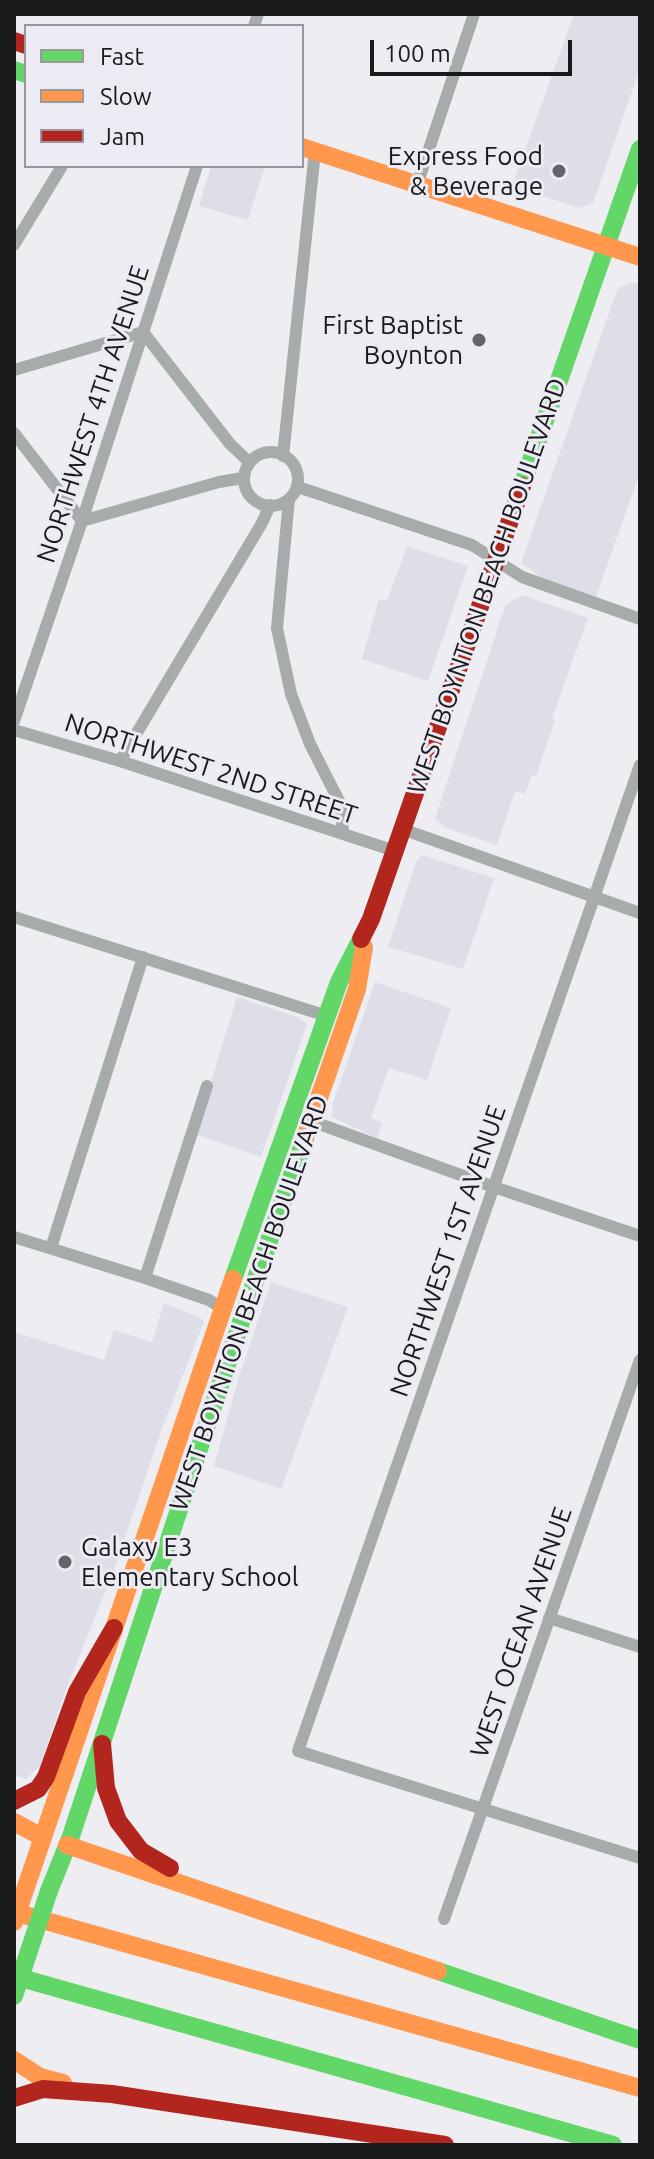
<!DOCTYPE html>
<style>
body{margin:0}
#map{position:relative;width:654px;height:2159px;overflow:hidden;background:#ededf2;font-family:Ubuntu,sans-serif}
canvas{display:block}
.frame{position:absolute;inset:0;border:16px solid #1a1a1d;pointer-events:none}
.legend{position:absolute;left:24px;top:24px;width:280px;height:144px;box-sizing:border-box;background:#ecebf4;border:2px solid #98979e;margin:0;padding:10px 14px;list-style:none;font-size:24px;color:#1a1a1d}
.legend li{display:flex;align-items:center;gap:16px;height:40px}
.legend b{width:40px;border:2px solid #98979e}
.scale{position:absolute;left:370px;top:40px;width:202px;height:36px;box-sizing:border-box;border:4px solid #1a1a1d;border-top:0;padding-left:10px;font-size:24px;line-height:28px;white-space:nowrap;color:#1a1a1d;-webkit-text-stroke:6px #ecebf4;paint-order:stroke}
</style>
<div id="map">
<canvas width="654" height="2159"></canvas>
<div class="frame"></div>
<ul class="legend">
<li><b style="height:10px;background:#63d668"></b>Fast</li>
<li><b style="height:10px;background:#ff974d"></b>Slow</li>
<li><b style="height:10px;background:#b3261e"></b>Jam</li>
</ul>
<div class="scale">100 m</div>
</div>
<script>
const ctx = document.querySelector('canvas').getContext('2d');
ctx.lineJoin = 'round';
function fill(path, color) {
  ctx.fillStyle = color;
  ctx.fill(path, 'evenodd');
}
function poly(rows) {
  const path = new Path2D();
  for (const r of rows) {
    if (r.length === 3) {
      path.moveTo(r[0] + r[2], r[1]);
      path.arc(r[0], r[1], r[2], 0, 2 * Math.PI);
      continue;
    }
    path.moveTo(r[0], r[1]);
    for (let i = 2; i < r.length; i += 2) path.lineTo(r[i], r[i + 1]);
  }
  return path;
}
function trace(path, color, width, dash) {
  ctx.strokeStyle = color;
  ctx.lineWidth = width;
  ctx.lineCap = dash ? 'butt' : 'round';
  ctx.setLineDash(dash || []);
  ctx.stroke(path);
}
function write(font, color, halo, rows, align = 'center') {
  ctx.font = font + ' Ubuntu,sans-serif';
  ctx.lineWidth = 6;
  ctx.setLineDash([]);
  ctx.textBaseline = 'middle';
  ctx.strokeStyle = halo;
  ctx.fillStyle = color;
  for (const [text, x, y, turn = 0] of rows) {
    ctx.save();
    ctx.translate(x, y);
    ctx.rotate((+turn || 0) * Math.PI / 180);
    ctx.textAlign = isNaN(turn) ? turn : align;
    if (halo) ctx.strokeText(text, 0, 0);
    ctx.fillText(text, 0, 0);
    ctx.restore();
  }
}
const built = poly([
 [574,14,640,14,640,69,593,203,579,208,512,186],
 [211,166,265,166,248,220,199,206],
 [632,282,640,284,640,472,596,597,544,579,521,563,616,293,621,286],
 [407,546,468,566,428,681,362,659,379,599,387,601],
 [522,595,588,618,552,718,555,720,536,776,532,775,525,794,515,791,497,845,446,828,435,819,505,606],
 [422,855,494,878,463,969,388,947,416,862],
 [375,982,451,1008,427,1080,389,1068,371,1118,382,1123,377,1138,332,1117,333,1103],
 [237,997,298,1017,307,1024,261,1157,195,1134],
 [271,1282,348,1307,281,1489,214,1466,240,1373],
 [164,1303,201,1318,204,1322,164,1423,114,1570,64,1695,40,1766,26,1779,14,1775,14,1332,104,1360,114,1330,152,1342]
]);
const street = poly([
 [254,26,258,14],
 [417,185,474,14],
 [14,245,62,166],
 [14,370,143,332,230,444,249,462],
 [14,433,82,521,219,482,243,478],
 [271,479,27],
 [283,456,315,151],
 [298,487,472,545,522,577,640,619],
 [289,499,277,628,291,694,310,744,341,805,343,833],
 [14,721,82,521,197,166],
 [14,730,120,761,395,851],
 [120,761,262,523,270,505],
 [640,765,298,1751,640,1858],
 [402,829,640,913],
 [14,917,327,1016],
 [311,1121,494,1187,640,1236],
 [14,1237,145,1278,209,1300,223,1309],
 [51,1248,143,957],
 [145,1278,207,1086],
 [549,1618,640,1647],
 [444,1919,640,1360]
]);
const fast = poly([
 [14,70,26,74],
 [522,486,640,149],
 [233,1279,339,982,361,939],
 [49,1891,71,1836,246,1307,305,1138],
 [438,1971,640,2040],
 [14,1976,613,2145]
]);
const slow = poly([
 [302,147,640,257],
 [305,1138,357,989,364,947],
 [14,1822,42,1837],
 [67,1845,438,1971],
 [27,1884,233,1279],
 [14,1912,640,2088],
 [14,2060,40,2077,63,2083]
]);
const jam = poly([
 [14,41,26,45],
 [361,939,371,919,522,486],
 [102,1744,106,1788,118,1821,141,1851,170,1868],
 [14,1801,38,1789,46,1777,77,1692,114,1628],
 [14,2098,43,2089,112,2094,445,2145]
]);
const fastBridge = poly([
 [14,1996,49,1891]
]);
const slowBridge = poly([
 [14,1922,27,1884]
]);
const markers = [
 [559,171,8,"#646468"],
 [479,340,8,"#646468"],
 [65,1562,8,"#646468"]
];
const poiNames = [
 ["Express Food",543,156],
 ["& Beverage",543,186],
 ["First Baptist",463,325],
 ["Boynton",463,355],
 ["Galaxy E3",81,1547,"left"],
 ["Elementary School",81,1577,"left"]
];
const streetNames = [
 ["NORTHWEST 4TH AVENUE",93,414,-72],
 ["WEST BOYNTON BEACH BOULEVARD",487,586,-71],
 ["NORTHWEST 2ND STREET",211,769,18],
 ["NORTHWEST 1ST AVENUE",448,1251,-71],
 ["WEST BOYNTON BEACH BOULEVARD",249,1303,-71],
 ["WEST OCEAN AVENUE",521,1632,-71]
];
fill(built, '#dedee8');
trace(street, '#a6aca9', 12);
trace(fast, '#63d668', 18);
trace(slow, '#ff974d', 18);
trace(jam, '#b3261e', 18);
trace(fastBridge, '#63d668', 18);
trace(slowBridge, '#ff974d', 18);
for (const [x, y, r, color] of markers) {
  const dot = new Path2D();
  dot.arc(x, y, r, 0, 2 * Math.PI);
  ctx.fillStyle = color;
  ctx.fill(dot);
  trace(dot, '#ecebf4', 3);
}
write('26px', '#1a1a1d', '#ecebf4', poiNames, 'right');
write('26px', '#1a1a1d', '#ecebf4', streetNames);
</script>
